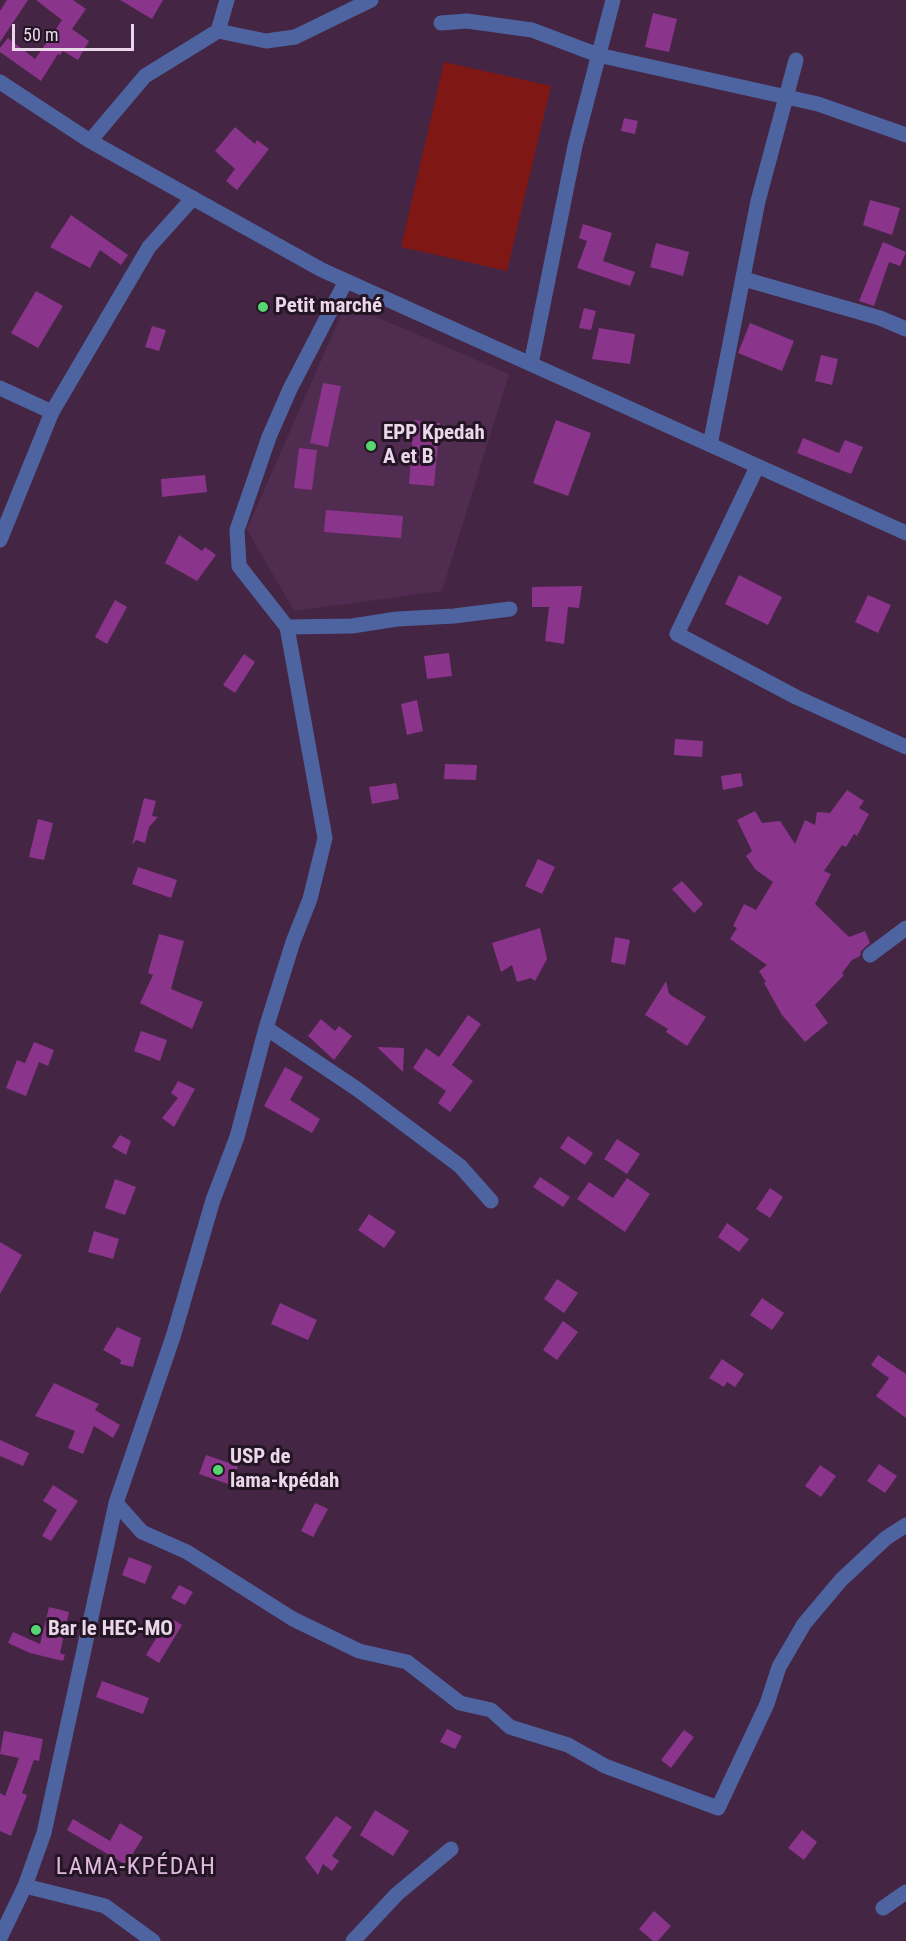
<!DOCTYPE html>
<meta charset="utf-8">
<style>
body{margin:0}
#map{position:relative;width:906px;height:1941px;overflow:hidden;background:#452544;font-family:"Roboto Condensed",sans-serif}
canvas{display:block}
.scale{position:absolute;left:12px;top:24px;width:122px;height:27px;box-sizing:border-box;border:3px solid #ebd7ea;border-top:0;padding-left:8px;font-size:18px;line-height:21px;white-space:nowrap;color:#ebd7ea;-webkit-text-stroke:4px #231523;paint-order:stroke}
</style>
<div id="map">
<canvas width="906" height="1941"></canvas>
<div class="scale">50 m</div>
</div>
<script>
const ctx = document.querySelector('canvas').getContext('2d');
ctx.lineJoin = 'round';
function fill(path, color) {
  ctx.fillStyle = color;
  ctx.fill(path, 'evenodd');
}
function poly(rows) {
  const path = new Path2D();
  for (const r of rows) {
    path.moveTo(r[0], r[1]);
    for (let i = 2; i < r.length; i += 2) path.lineTo(r[i], r[i + 1]);
  }
  return path;
}
function trace(path, color, width, dash) {
  ctx.strokeStyle = color;
  ctx.lineWidth = width;
  ctx.lineCap = dash ? 'butt' : 'round';
  ctx.setLineDash(dash || []);
  ctx.stroke(path);
}
function write(font, color, halo, rows, align = 'center') {
  ctx.font = font + ' "Roboto Condensed",sans-serif';
  ctx.lineWidth = 6;
  ctx.setLineDash([]);
  ctx.textBaseline = 'middle';
  ctx.strokeStyle = halo;
  ctx.fillStyle = color;
  for (const [text, x, y, turn = 0] of rows) {
    ctx.save();
    ctx.translate(x, y);
    ctx.rotate((+turn || 0) * Math.PI / 180);
    ctx.textAlign = isNaN(turn) ? turn : align;
    if (halo) ctx.strokeText(text, 0, 0);
    ctx.fillText(text, 0, 0);
    ctx.restore();
  }
}
const built = poly([
 [346,304,509,374,442,591,294,611,247,529]
]);
const green = poly([
 [444,62,551,86,507,271,401,247]
]);
const building = poly([
 [7,0,28,0,0,42,0,11],
 [36,0,73,0,86,9,72,29,89,41,78,60,63,51,60,55,58,54,41,81,0,52,0,48,8,38,35,59,62,20],
 [120,0,163,0,152,19],
 [653,13,677,19,669,52,645,47],
 [624,118,638,121,635,134,621,131],
 [235,127,255,144,257,140,269,149,237,190,226,181,235,169,215,151],
 [870,200,900,208,892,235,863,225],
 [71,215,128,255,121,265,100,250,90,268,50,247],
 [583,224,612,233,603,261,635,272,630,286,577,268,587,241,579,238],
 [883,242,906,252,900,266,889,262,874,306,859,301],
 [656,243,689,252,683,276,650,267],
 [36,291,63,306,38,348,11,333],
 [584,308,596,311,591,330,579,328],
 [750,323,794,341,782,371,738,353],
 [152,326,166,330,159,351,145,347],
 [599,328,635,334,630,364,592,359],
 [821,355,838,359,832,385,815,381],
 [323,383,341,386,328,447,310,443],
 [414,420,440,423,434,486,409,484],
 [556,420,591,433,568,496,533,483],
 [803,438,839,453,845,440,863,447,851,474,797,453],
 [299,448,317,450,312,490,294,488],
 [205,475,207,492,162,497,161,479],
 [326,510,403,516,401,538,324,532],
 [179,535,202,551,205,547,216,555,197,581,165,563],
 [739,575,782,597,768,625,725,604],
 [582,586,579,608,568,607,564,644,545,641,549,607,532,607,532,587],
 [868,595,891,605,878,633,855,622],
 [115,600,127,607,107,644,95,637],
 [449,653,452,676,427,679,424,656],
 [244,654,255,662,235,693,223,685],
 [417,700,423,731,407,735,401,704],
 [675,739,703,741,702,757,674,755],
 [445,764,477,765,476,780,444,779],
 [741,773,743,786,723,790,721,776],
 [396,783,399,799,372,804,369,787],
 [847,790,864,801,859,808,869,814,857,836,854,834,846,847,842,845,824,871,831,874,815,904,849,937,865,931,870,943,861,951,860,956,852,960,842,973,844,975,815,1005,828,1023,805,1042,782,1015,764,983,766,982,759,971,767,965,730,939,737,928,733,926,744,904,756,910,773,882,756,870,746,856,752,851,737,820,755,811,762,823,780,821,795,844,805,820,815,825,817,812,830,813],
 [144,798,156,801,152,816,158,817,149,827,145,843,136,840,132,845],
 [38,819,53,823,44,860,29,857],
 [538,859,555,867,542,894,525,886],
 [138,867,177,880,171,898,132,884],
 [682,881,703,904,694,913,672,889],
 [540,928,547,959,535,981,531,978,517,982,512,965,501,972,492,943],
 [159,934,184,941,171,989,203,1002,192,1029,140,1003,153,975,148,973],
 [615,937,630,940,625,965,611,962],
 [666,981,669,994,706,1017,687,1046,666,1032,668,1029,645,1015],
 [468,1015,481,1024,452,1065,473,1081,450,1112,438,1103,446,1091,413,1068,426,1048,439,1057],
 [321,1019,335,1031,339,1026,352,1036,334,1060,308,1036],
 [141,1031,167,1040,160,1061,134,1051],
 [34,1042,54,1050,48,1066,39,1062,26,1096,6,1088,17,1060,25,1063],
 [377,1047,404,1048,403,1072],
 [285,1067,303,1077,290,1100,320,1119,312,1133,264,1106],
 [178,1081,195,1089,174,1127,162,1118,178,1098,171,1093],
 [120,1135,131,1141,126,1155,112,1147],
 [568,1136,593,1153,585,1165,560,1148],
 [617,1139,640,1154,627,1174,604,1159],
 [540,1177,570,1197,563,1207,533,1187],
 [627,1178,650,1194,625,1232,577,1199,589,1182,613,1198],
 [115,1179,136,1187,125,1215,105,1208],
 [770,1188,783,1197,770,1218,756,1209],
 [369,1214,396,1232,384,1248,358,1230],
 [727,1223,749,1239,739,1252,718,1237],
 [94,1231,119,1239,113,1259,88,1252],
 [0,1242,22,1255,0,1294],
 [557,1279,578,1293,564,1313,544,1299],
 [762,1298,784,1313,772,1330,750,1315],
 [280,1303,317,1320,308,1340,271,1324],
 [563,1321,578,1332,557,1360,543,1350],
 [117,1327,141,1338,133,1367,120,1364,121,1360,103,1350],
 [878,1355,906,1374,906,1418,876,1396,889,1378,871,1365],
 [722,1359,744,1374,735,1387,727,1382,724,1387,709,1378],
 [54,1383,99,1404,95,1410,120,1425,113,1438,94,1426,83,1454,68,1448,75,1431,35,1416],
 [0,1440,29,1453,23,1466,0,1456],
 [206,1455,238,1466,231,1485,199,1474],
 [879,1464,897,1476,885,1493,867,1481],
 [820,1465,836,1476,821,1497,805,1486],
 [53,1485,78,1501,51,1541,42,1536,57,1510,43,1501],
 [315,1503,328,1509,313,1537,301,1531],
 [129,1557,152,1566,145,1584,122,1575],
 [179,1585,193,1592,185,1605,171,1598],
 [49,1607,69,1612,60,1653,65,1655,63,1661,30,1653,8,1643,13,1632,40,1644],
 [169,1617,182,1625,159,1663,146,1655],
 [102,1681,149,1698,143,1714,96,1697],
 [447,1729,462,1736,455,1749,440,1742],
 [684,1730,694,1737,671,1768,661,1760],
 [4,1731,43,1739,39,1761,34,1760,22,1793,27,1795,11,1836,0,1831,0,1793,5,1796,19,1758,0,1754],
 [375,1810,409,1831,393,1856,360,1835],
 [336,1816,352,1827,332,1856,339,1861,332,1871,323,1864,318,1875,305,1858],
 [73,1819,110,1841,120,1823,143,1837,126,1865,67,1830],
 [802,1830,817,1842,804,1860,788,1848],
 [654,1911,671,1926,658,1941,653,1941,639,1929]
]);
const minor = poly([
 [441,23,467,21,532,30,598,55,818,104,906,135],
 [218,31,266,41,295,37,371,0],
 [0,82,90,141,322,270,906,533],
 [90,141,145,76,218,31,227,0],
 [744,279,880,318,906,329],
 [531,364,575,146,613,0],
 [0,388,52,412],
 [710,445,758,201,796,60],
 [757,467,677,634,796,697,906,747],
 [0,540,52,412,149,247,193,198],
 [287,627,352,626,397,619,454,616,510,609],
 [870,955,906,928],
 [266,1028,357,1089,460,1166,491,1201],
 [116,1503,142,1532,187,1552,293,1619,359,1651,407,1662,460,1703,491,1710,510,1727,568,1745,605,1766,718,1808,767,1704,779,1667,804,1624,841,1580,886,1538,906,1525],
 [25,1886,105,1906,153,1941],
 [883,1908,906,1892],
 [0,1938,25,1886,44,1833,116,1503,173,1337,213,1200,237,1137,266,1028,293,942,310,899,325,838,287,627,239,566,237,530,269,437,290,389,346,281],
 [353,1941,397,1894,451,1849]
]);
const markers = [
 [263,307,6,"#57d570"],
 [371,446,6,"#57d570"],
 [218,1470,6,"#57d570"],
 [36,1630,6,"#57d570"]
];
const poiNames = [
 ["Petit marché",275,307],
 ["EPP Kpedah",383,434],
 ["A et B",383,458],
 ["USP de",230,1458],
 ["lama-kpédah",230,1482],
 ["Bar le HEC-MO",48,1630]
];
const quarterNames = [
 ["LAMA-KPÉDAH",136,1868]
];
fill(built, '#512c51');
fill(green, '#7f1715');
fill(building, '#8a348b');
trace(minor, '#4e64a0', 15);
for (const [x, y, r, color] of markers) {
  const dot = new Path2D();
  dot.arc(x, y, r, 0, 2 * Math.PI);
  ctx.fillStyle = color;
  ctx.fill(dot);
  trace(dot, '#231523', 2);
}
write('bold 21px', '#ebd7ea', '#231523', poiNames, 'left');
ctx.letterSpacing = '1.5px';
write('24px', '#e0b9df', '#231523', quarterNames);
ctx.letterSpacing = '0px';
</script>
